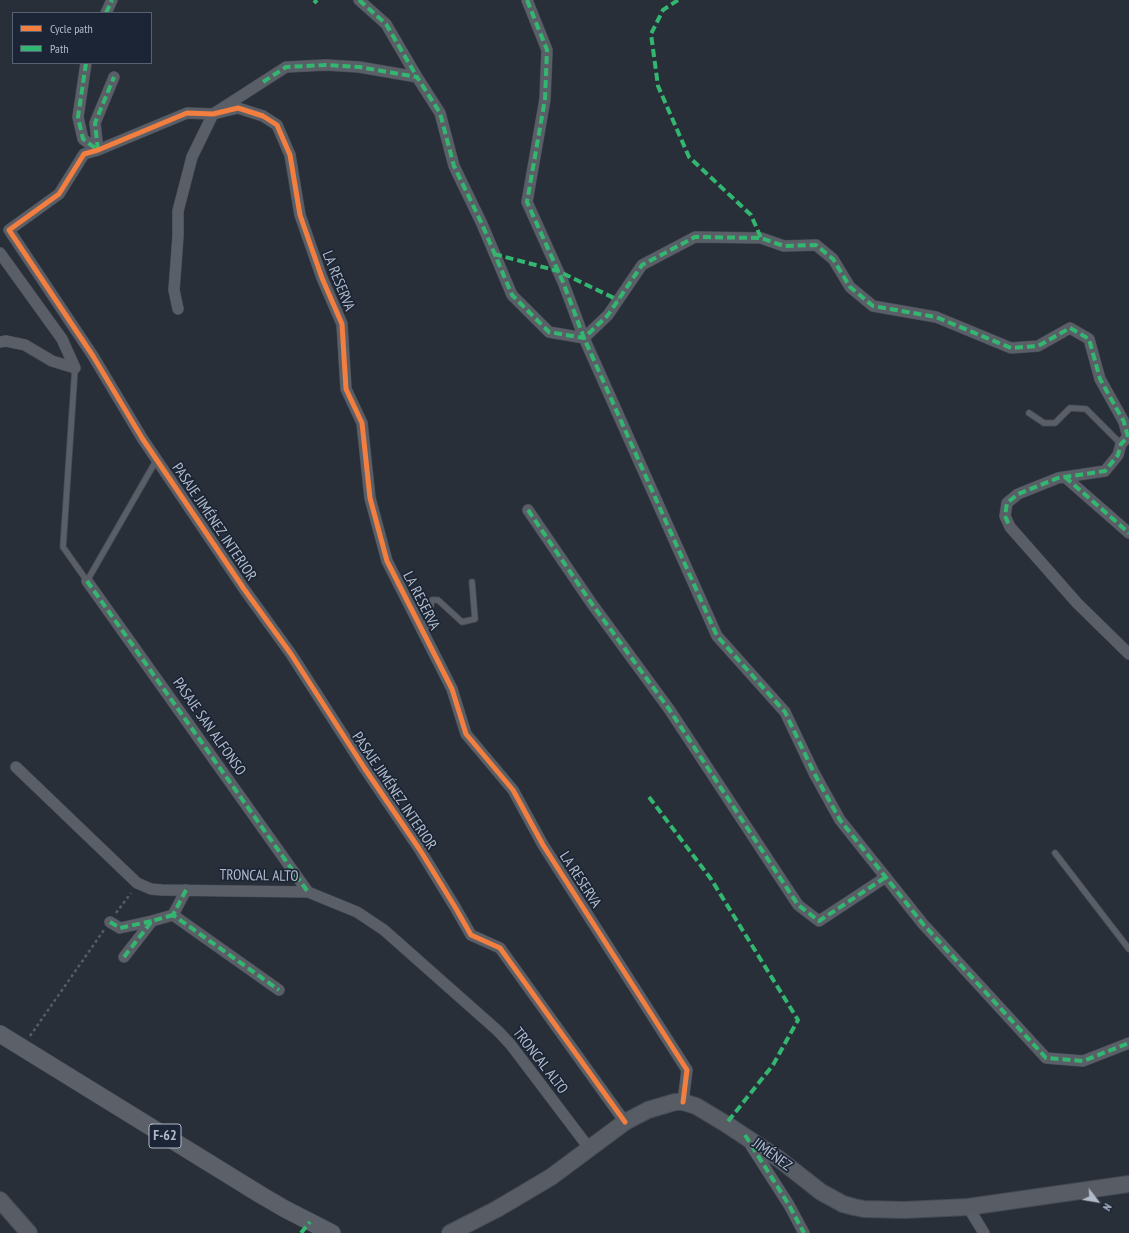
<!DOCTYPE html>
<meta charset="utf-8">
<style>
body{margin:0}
#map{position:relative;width:1129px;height:1233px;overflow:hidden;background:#292f39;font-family:"PT Sans Narrow",sans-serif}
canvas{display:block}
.legend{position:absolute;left:12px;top:12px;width:140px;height:52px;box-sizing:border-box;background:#1b2535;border:1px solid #576171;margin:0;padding:5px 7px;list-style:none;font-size:12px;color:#b2bbcb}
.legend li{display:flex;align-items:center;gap:8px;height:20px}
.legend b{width:20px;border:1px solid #576171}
.north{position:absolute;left:1077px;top:1181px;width:40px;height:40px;-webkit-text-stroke:3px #1b2535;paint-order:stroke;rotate:121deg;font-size:11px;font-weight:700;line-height:16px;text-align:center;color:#b2bbcb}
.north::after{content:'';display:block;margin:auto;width:14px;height:18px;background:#b2bbcb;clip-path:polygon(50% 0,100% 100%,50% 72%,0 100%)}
</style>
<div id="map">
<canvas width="1129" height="1233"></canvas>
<ul class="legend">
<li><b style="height:5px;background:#f27e40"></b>Cycle path</li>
<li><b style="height:5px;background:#33b770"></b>Path</li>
</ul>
<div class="north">N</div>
</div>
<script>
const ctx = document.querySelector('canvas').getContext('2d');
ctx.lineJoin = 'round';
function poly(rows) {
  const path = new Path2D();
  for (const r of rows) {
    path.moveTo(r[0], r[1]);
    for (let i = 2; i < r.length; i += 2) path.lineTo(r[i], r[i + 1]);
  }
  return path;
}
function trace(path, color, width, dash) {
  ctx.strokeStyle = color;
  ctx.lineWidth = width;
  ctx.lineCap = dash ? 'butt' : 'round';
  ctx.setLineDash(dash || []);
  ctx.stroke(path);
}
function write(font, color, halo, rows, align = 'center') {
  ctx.font = font + ' "PT Sans Narrow",sans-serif';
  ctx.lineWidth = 3.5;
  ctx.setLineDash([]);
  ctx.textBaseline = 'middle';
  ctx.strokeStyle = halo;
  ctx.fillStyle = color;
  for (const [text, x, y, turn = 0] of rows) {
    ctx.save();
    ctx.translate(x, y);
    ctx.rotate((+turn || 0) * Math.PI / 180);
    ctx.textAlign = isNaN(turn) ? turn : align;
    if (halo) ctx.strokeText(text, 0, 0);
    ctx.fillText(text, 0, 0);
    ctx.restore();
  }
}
const path = poly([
 [116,913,131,893],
 [30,1036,104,930]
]);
const lane = poly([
 [75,368,63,547,87,581,157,459],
 [1029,413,1044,423,1055,423,1070,408,1086,409,1121,444],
 [425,631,432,600,438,600,462,622,475,619,472,582],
 [1055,853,1129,949]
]);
const street = poly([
 [359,0,386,24,417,77],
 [527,0,547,50,545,99,527,202,563,282,584,338,717,636,785,712,814,773,840,820,923,924,1046,1058,1083,1061,1129,1043],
 [106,13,112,0],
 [86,63,78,117,83,139,98,150],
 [98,150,95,123,114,77],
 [0,253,62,339,75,368,52,361,25,345,6,341,0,342],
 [178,309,174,290,178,236,178,211,192,157,213,114,286,67,326,65,359,67,417,77,440,113,454,166,482,224,512,295,549,332,584,338,608,315,642,265,695,237,761,238,784,246,816,245,833,259,850,287,873,306,936,317,1011,348,1038,346,1070,328,1089,339,1100,379,1124,422,1128,437,1121,444,1118,455,1105,471,1058,478,1018,494,1007,503,1005,516,1010,527,1077,603,1129,654],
 [1065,477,1129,533],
 [528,510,592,604,669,709,798,905,819,921,886,877],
 [87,581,308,892],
 [16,767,137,883,151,889,162,890,308,892,357,912,384,930,498,1031,511,1045,589,1148],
 [186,890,173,915,279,990],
 [110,922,120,928,152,921],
 [124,957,152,921,173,915],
 [625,1122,500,948,471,935,455,907,420,850,365,769,291,654,244,589,142,438,93,356,9,230,59,194,84,154,98,150,187,113,213,114,238,108,263,116,277,125,290,155,300,215,322,278,342,324,346,389,362,423,370,498,387,561,452,689,466,734,513,790,543,845,687,1070,683,1102],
 [748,1141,789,1205,804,1233],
 [968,1207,984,1233]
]);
const secondary = poly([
 [0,1200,29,1233],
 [450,1233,497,1209,551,1177,625,1122,648,1110,675,1102,683,1102,696,1106,726,1124,779,1159,821,1192,843,1204,854,1207,864,1209,904,1210,968,1207,1129,1184]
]);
const primary = poly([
 [0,1034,261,1195,285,1209,332,1233]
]);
const quiet = poly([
 [359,0,386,24,417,77],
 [527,0,547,50,545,99,527,202,563,282,584,338,717,636,785,712,814,773,840,820,923,924,1046,1058,1083,1061,1129,1043],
 [678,0,663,10,651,34,658,86,689,157,751,215,761,238],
 [314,3,317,0],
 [106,13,112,0],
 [86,63,78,117,83,139,98,150],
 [263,82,286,67,326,65,359,67,417,77,440,113,454,166,482,224,512,295,549,332,584,338,608,315,642,265,695,237,761,238,784,246,816,245,833,259,850,287,873,306,936,317,1011,348,1038,346,1070,328,1089,339,1100,379,1124,422,1128,437,1121,444,1118,455,1105,471,1058,478,1018,494,1007,503,1005,516,1010,527],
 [98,150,95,123,114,77],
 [494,254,558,271,618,300],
 [1065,477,1129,533],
 [528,510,592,604,669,709,798,905,819,921,886,877],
 [87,581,308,892],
 [649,797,711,879,798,1020,773,1065,726,1124],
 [186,890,173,915,279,990],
 [110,922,120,928,152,921],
 [124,957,152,921,173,915],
 [745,1135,789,1205,804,1233],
 [301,1233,310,1222]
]);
const cycleway = poly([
 [625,1122,500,948,471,935,455,907,420,850,365,769,291,654,244,589,142,438,93,356,9,230,59,194,84,154,98,150,187,113,213,114,238,108,263,116,277,125,290,155,300,215,322,278,342,324,346,389,362,423,370,498,387,561,452,689,466,734,513,790,543,845,687,1070,683,1102]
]);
const shields = [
 [165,1136,32]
];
const shieldNames = [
 ["F-62",165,1136]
];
const streetNames = [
 ["LA RESERVA",338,281,68],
 ["PASAJE JIMÉNEZ INTERIOR",214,522,56],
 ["LA RESERVA",421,601,63],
 ["PASAJE SAN ALFONSO",209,727,55],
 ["PASAJE JIMÉNEZ INTERIOR",394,791,56],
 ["TRONCAL ALTO",259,876,1],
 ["LA RESERVA",580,880,57],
 ["TRONCAL ALTO",540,1061,52],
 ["JIMÉNEZ",772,1155,36]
];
trace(lane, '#454a52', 7);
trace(street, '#454a52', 12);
trace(secondary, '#454a52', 18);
trace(primary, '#464c56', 18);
trace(path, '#575d64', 2.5, [3, 3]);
trace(lane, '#595e67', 5.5);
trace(street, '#595e67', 11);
trace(secondary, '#585d65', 16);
trace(primary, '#5c6069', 17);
trace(quiet, '#33b770', 4, [8, 4]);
trace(cycleway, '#f27e40', 5);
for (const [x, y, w] of shields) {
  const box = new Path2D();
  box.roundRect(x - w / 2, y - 12, w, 24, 3);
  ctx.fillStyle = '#1b2535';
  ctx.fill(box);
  trace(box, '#b2bbcb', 1);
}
write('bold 14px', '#b2bbcb', null, shieldNames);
write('15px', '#b2bbcb', '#1b2535', streetNames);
</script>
